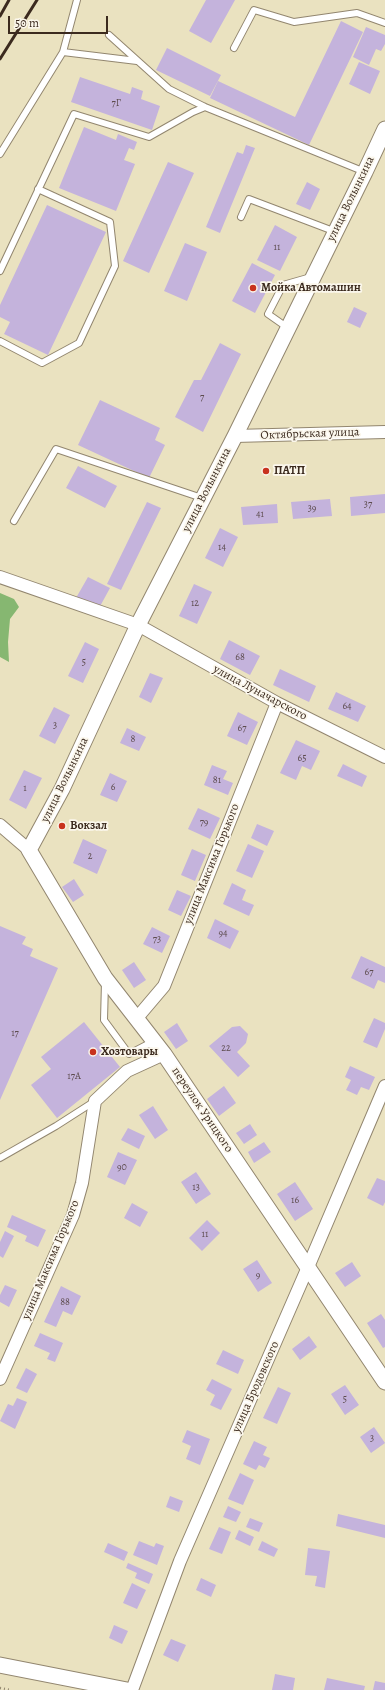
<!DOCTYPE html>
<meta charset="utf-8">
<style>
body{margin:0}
#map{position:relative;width:385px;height:1690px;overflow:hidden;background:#eae2c0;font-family:Alegreya,serif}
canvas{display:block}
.scale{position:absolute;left:8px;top:16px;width:100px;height:18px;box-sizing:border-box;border:2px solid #3b2a1e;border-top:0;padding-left:5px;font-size:12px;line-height:14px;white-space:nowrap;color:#3b2a1e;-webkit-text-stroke:3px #fbf7ec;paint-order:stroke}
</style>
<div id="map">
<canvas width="385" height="1690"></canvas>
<div class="scale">50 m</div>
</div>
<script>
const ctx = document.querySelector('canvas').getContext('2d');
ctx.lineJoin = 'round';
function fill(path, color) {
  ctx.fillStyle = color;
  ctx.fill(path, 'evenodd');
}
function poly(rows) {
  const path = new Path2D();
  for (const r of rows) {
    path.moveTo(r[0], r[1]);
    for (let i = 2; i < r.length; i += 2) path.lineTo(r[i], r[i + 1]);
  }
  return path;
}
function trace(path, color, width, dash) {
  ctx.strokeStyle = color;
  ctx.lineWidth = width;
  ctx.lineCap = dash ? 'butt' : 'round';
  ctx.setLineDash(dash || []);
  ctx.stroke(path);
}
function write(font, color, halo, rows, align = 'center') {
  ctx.font = font + ' Alegreya,serif';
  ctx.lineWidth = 3.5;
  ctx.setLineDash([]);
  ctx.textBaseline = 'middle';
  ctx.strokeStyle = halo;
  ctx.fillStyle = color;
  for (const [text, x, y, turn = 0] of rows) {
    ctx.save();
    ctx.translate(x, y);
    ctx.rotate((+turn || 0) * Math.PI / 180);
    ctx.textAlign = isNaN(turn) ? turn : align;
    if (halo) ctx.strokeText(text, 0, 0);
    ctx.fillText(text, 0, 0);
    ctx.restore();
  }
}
const forest = poly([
 [0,593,14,599,19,607,10,619,8,642,9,662,0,657]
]);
const building = poly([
 [206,0,235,0,211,43,189,31],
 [341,21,363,32,309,145,210,98,218,81,295,117],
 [366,27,385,35,385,44,381,51,376,49,369,65,353,57],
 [167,48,221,75,210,96,156,70],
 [359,62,380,71,370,94,349,84],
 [80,77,130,94,132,87,143,91,141,99,160,106,152,130,71,102],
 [84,127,116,140,118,134,137,142,134,150,129,148,124,160,135,164,116,211,59,188],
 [246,145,255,148,220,233,206,227,237,152,243,154],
 [168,162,194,173,149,273,123,261],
 [307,182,320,189,310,210,296,204],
 [47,205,106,232,48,355,4,334,10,322,0,317,0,305],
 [275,225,297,237,280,271,257,260],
 [185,243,207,252,187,301,164,291],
 [252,263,275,275,255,313,232,301],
 [354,307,367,313,360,328,347,322],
 [220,343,241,354,203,432,175,417,194,380,201,380],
 [100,400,160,428,155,440,165,445,149,478,78,445],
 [78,466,117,486,105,508,66,488],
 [385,494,385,513,351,516,350,497],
 [330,499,332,516,293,519,291,502],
 [147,502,161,508,121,590,107,584],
 [277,504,278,523,243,525,241,507],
 [220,528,238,537,223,567,205,558],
 [88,577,110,588,98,610,76,598],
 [194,584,212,592,197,624,179,616],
 [229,640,260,656,250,675,220,659],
 [85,642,99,649,83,683,68,676],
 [280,669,316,686,309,702,273,685],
 [150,673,163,678,151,703,139,697],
 [336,692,366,706,358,722,328,709],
 [54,707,70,715,55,744,39,736],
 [238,712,258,722,247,745,227,736],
 [127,728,146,737,139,751,120,743],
 [296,740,320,751,311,770,302,766,296,780,280,773],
 [343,764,367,776,362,787,337,776],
 [212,765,227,771,223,779,233,783,228,795,204,785],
 [24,770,42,778,26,809,9,800],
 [110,773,127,781,117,802,100,795],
 [198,808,220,818,210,839,188,829],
 [257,824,274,831,267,846,251,838],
 [83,839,107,850,97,874,73,863],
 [248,844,264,851,252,878,236,871],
 [192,849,206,855,195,881,181,875],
 [74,879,84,895,73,902,62,887],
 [232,883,246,890,242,900,254,905,249,916,223,904],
 [177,890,191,896,181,916,168,910],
 [215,919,239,931,230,949,207,938],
 [0,926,26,937,22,944,33,949,30,956,58,968,0,1100],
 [152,927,170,936,162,953,143,944],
 [361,956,385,967,385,983,378,980,374,989,351,978],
 [134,962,146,980,134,988,122,970],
 [374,1018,385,1023,385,1029,377,1048,363,1042],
 [84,1022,120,1067,57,1118,31,1085,51,1069,41,1057],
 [177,1023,188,1041,176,1049,164,1032],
 [240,1026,248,1034,246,1043,237,1052,250,1066,238,1077,209,1046,232,1027],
 [350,1066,375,1077,369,1090,361,1087,357,1095,346,1090,351,1080,345,1077],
 [224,1086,236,1103,219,1116,207,1099],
 [153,1106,168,1130,155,1139,139,1115],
 [250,1124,257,1135,244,1144,236,1133],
 [128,1128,145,1136,139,1149,121,1140],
 [264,1142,271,1152,254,1163,248,1152],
 [118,1152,137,1160,125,1185,107,1177],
 [196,1172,211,1194,196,1204,181,1182],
 [377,1178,385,1181,385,1202,383,1206,367,1198],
 [295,1182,313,1209,295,1221,277,1194],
 [132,1203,148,1212,140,1227,124,1218],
 [12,1215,46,1230,38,1247,25,1241,27,1236,7,1227],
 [207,1220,220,1233,202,1251,189,1238],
 [5,1231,14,1236,3,1258,0,1256,0,1242],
 [257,1260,272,1283,258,1292,243,1269],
 [352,1262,361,1276,345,1287,335,1273],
 [5,1285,17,1290,9,1307,0,1302,0,1295],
 [61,1286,81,1296,72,1315,63,1311,56,1327,44,1322],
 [381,1314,385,1320,385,1347,383,1348,367,1323],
 [40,1333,63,1343,55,1362,47,1359,50,1353,34,1346],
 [309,1336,317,1347,300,1360,292,1349],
 [223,1350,244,1360,238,1374,216,1364],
 [26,1368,37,1374,27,1393,16,1388],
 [212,1379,232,1389,221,1410,210,1405,215,1395,206,1390],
 [345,1385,359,1405,345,1415,331,1394],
 [278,1387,291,1393,277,1424,263,1418],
 [17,1398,27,1402,15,1429,0,1421,8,1404,13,1406],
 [374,1427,385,1443,371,1453,360,1437],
 [187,1430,210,1439,200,1465,186,1459,191,1446,182,1442],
 [254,1441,267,1447,263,1455,270,1458,265,1468,259,1465,256,1470,243,1464],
 [240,1473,254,1480,243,1505,228,1499],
 [170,1496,183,1501,179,1512,166,1507],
 [228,1506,241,1512,236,1522,223,1517],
 [338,1514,385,1525,385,1538,336,1526],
 [250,1518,263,1523,259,1532,246,1527],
 [219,1527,231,1532,222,1554,209,1549],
 [239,1530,254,1537,250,1546,235,1539],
 [139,1541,154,1547,156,1543,164,1546,157,1565,133,1555],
 [262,1541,278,1549,274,1557,258,1550],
 [108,1543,128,1552,124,1561,104,1552],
 [308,1548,330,1551,325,1588,315,1586,317,1576,305,1575],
 [128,1563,153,1574,149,1584,135,1578,137,1573,126,1568],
 [201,1578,216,1585,211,1597,196,1590],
 [132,1583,146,1590,137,1609,123,1603],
 [114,1625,128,1631,122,1644,109,1638],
 [171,1639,186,1645,178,1662,163,1655],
 [275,1674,295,1678,293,1690,272,1690],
 [327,1678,365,1686,364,1690,324,1690],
 [375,1681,385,1683,385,1690,373,1690]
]);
const path = poly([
 [0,1688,11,1690]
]);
const service = poly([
 [109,35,169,89,205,107,365,172],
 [234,48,254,10,294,22,357,13,385,23],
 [63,52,137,61],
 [0,154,63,52,77,0],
 [241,217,249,199,336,232],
 [0,271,74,114,149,137,193,112,205,107],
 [288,328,268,314,283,285,311,277],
 [0,341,42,363,79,343,115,266,110,222,38,189],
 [14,521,56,449,202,498],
 [105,982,104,1020,129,1054,154,1041],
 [0,1158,56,1126,95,1101]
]);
const minor = poly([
 [235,436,385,432],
 [0,577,138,625,277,703,385,757],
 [0,825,29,850],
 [136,1019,164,986,277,703],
 [0,1379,73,1215,82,1183,95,1101,127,1071,164,1054],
 [132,1690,180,1561,308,1267,385,1086]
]);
const tertiary = poly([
 [385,129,365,172,235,436,138,625,62,789,29,850,105,978,164,1054,385,1382],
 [0,1665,127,1690]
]);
const rail = poly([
 [0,16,9,0],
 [0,59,37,0]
]);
const markers = [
 [253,288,4,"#c8321e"],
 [266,471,4,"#c8321e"],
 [62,826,4,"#c8321e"],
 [93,1052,4,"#c8321e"]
];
const numberNames = [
 ["7Г",116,104],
 ["11",277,248],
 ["7",202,398],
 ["37",368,505],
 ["39",312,509],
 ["41",260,515],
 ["14",222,548],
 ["12",195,604],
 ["68",240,658],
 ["5",84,663],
 ["64",347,707],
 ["3",55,726],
 ["67",242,729],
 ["8",133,740],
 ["65",302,759],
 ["81",217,781],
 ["6",113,788],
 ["1",25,789],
 ["79",204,823],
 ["2",90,857],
 ["94",223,934],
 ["73",157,940],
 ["67",369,973],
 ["17",15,1034],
 ["22",226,1049],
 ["17А",74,1077],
 ["90",122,1168],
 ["13",196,1188],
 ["16",295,1201],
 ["11",205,1235],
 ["9",258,1276],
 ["88",65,1303],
 ["5",345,1400],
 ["3",372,1439]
];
const streetNames = [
 ["улица Волынкина",351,199,-64],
 ["Октябрьская улица",310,434,-2],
 ["улица Волынкина",207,490,-63],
 ["улица Луначарского",260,693,28],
 ["улица Волынкина",65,780,-64],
 ["улица Максима Горького",212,864,-68],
 ["переулок Урицкого",202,1110,56],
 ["улица Максима Горького",51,1260,-67],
 ["улица Бродовского",256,1387,-66]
];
const poiNames = [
 ["Мойка Автомашин",261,288],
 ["ПАТП",274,471],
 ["Вокзал",70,826],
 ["Хозтовары",101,1052]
];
fill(forest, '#86b771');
fill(building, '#c4b3dc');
trace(service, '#92866f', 8);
trace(minor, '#92866f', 14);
trace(tertiary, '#92866f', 17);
trace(path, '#92866f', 2.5, [1, 3]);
trace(service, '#fff', 6);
trace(minor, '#fff', 12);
trace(tertiary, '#fff', 15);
trace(rail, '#3b2a1e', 3);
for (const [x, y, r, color] of markers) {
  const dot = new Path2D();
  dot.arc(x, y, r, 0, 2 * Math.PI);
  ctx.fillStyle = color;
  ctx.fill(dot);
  trace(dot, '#fbf7ec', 1.5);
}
write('10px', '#5d4c4e', null, numberNames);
write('12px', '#3b2a1e', '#fbf7ec', streetNames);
write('bold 12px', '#3b2a1e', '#fbf7ec', poiNames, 'left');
</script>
